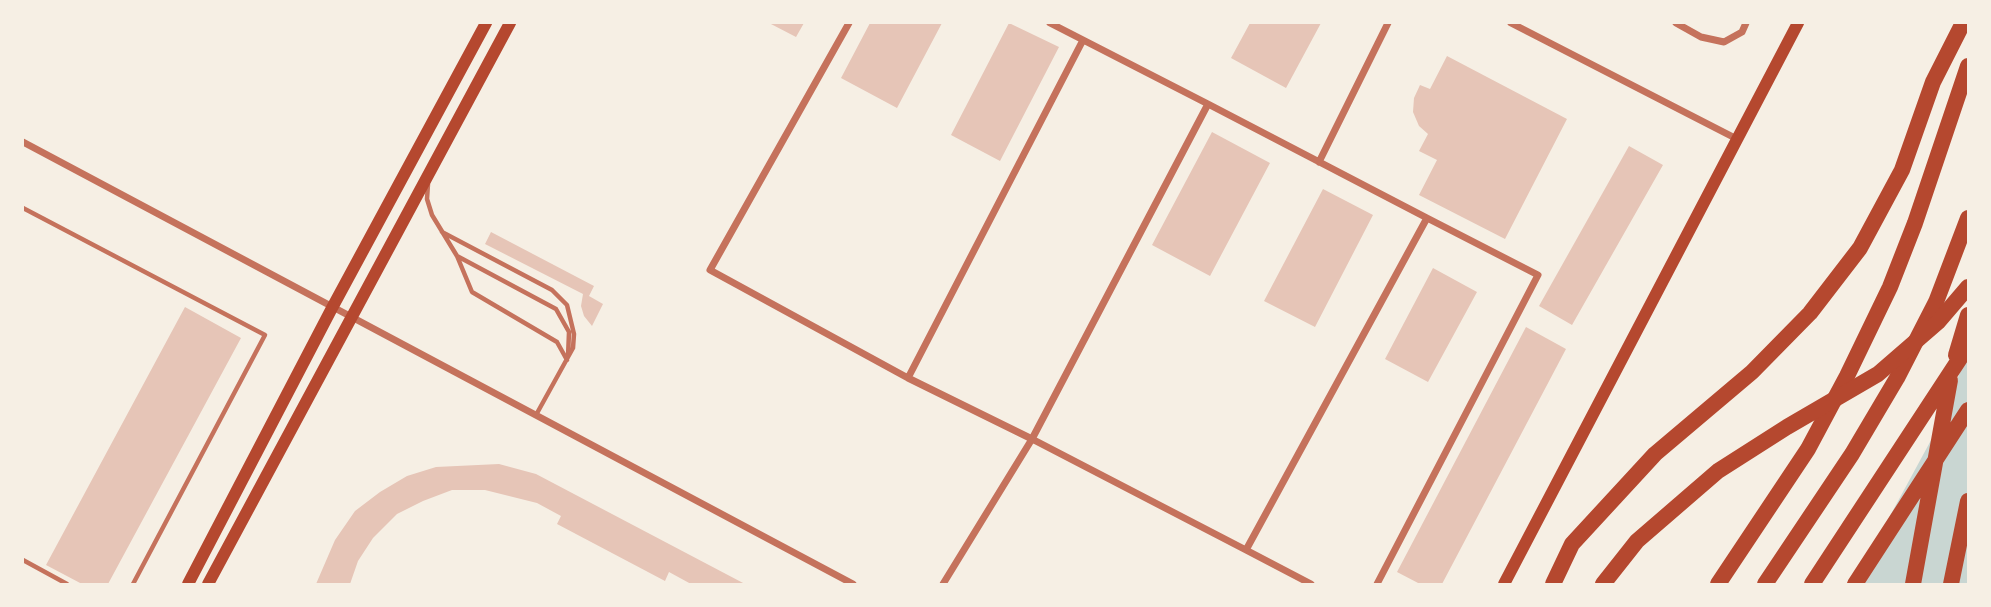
<!DOCTYPE html>
<style>
body{margin:0}
#map{position:relative;width:1991px;height:607px;overflow:hidden;background:#f6efe4;font-family:Poppins,sans-serif}
canvas{display:block}
.frame{position:absolute;inset:0;border:24px solid #f6efe4;pointer-events:none}
</style>
<div id="map">
<canvas width="1991" height="607"></canvas>
<div class="frame"></div>
</div>
<script>
const ctx = document.querySelector('canvas').getContext('2d');
ctx.lineJoin = 'round';
function fill(path, color) {
  ctx.fillStyle = color;
  ctx.fill(path, 'evenodd');
}
function poly(rows) {
  const path = new Path2D();
  for (const r of rows) {
    path.moveTo(r[0], r[1]);
    for (let i = 2; i < r.length; i += 2) path.lineTo(r[i], r[i + 1]);
  }
  return path;
}
function trace(path, color, width, dash) {
  ctx.strokeStyle = color;
  ctx.lineWidth = width;
  ctx.lineCap = dash ? 'butt' : 'round';
  ctx.setLineDash(dash || []);
  ctx.stroke(path);
}
const water = poly([
 [1968,353,1968,584,1853,584,1936,431]
]);
const building = poly([
 [769,23,804,23,796,37],
 [870,23,942,23,897,108,841,78],
 [1009,23,1059,47,1000,161,951,135],
 [1250,23,1321,23,1286,88,1231,58],
 [1447,56,1567,119,1505,239,1419,195,1437,160,1419,151,1428,134,1419,126,1413,112,1414,98,1420,85,1430,89],
 [1212,132,1270,163,1210,276,1152,245],
 [1629,146,1663,165,1572,325,1539,306],
 [1323,189,1373,215,1315,327,1264,301],
 [491,232,594,286,589,296,603,304,592,326,584,316,581,306,583,294,485,244],
 [1433,268,1477,292,1428,382,1385,359],
 [185,307,241,338,108,584,82,584,46,565],
 [1526,327,1566,349,1442,584,1420,584,1397,572],
 [499,464,536,474,745,584,691,584,669,572,665,581,557,524,561,516,537,503,485,490,452,490,423,501,397,514,373,538,358,561,350,584,316,584,335,540,355,511,380,492,407,476,436,467]
]);
const service = poly([
 [428,184,427,199,432,215,457,256,556,309,569,332,568,357],
 [23,208,265,335,133,584],
 [442,232,552,290,567,305,574,334,573,348,536,415],
 [457,256,472,292,557,342,567,360],
 [23,560,67,584]
]);
const minor = poly([
 [849,23,710,270,908,378,1032,439,943,584],
 [1050,23,1208,104],
 [1511,23,1737,139],
 [1676,23,1701,37,1724,42,1742,32,1746,23],
 [1208,104,1427,218,1246,550,1032,439,1208,104],
 [23,142,853,584],
 [1319,162,1388,23],
 [908,378,1083,40],
 [1246,550,1311,584],
 [1377,584,1538,275,1427,218]
]);
const secondary = poly([
 [188,584,332,308,486,23],
 [208,584,510,23],
 [1504,584,1798,23]
]);
const trunk = poly([
 [1718,584,1808,449,1847,376,1890,287,1915,223,1968,66],
 [1765,584,1852,454,1897,378,1936,302,1968,218]
]);
const motorway = poly([
 [1956,355,1968,315],
 [1553,584,1572,544,1655,454,1752,372,1810,313,1860,248,1902,170,1933,82,1963,23],
 [1603,584,1637,541,1718,471,1787,427,1878,374,1938,322,1968,287],
 [1812,584,1968,346],
 [1855,584,1968,410],
 [1913,584,1950,380],
 [1951,584,1968,501]
]);
fill(water, '#c9d6d2');
fill(building, '#e6c5b7');
trace(service, '#c5725c', 4.5);
trace(minor, '#c5725c', 7);
trace(secondary, '#b5482f', 12);
trace(trunk, '#b5482f', 16);
trace(motorway, '#b5482f', 16);
</script>
